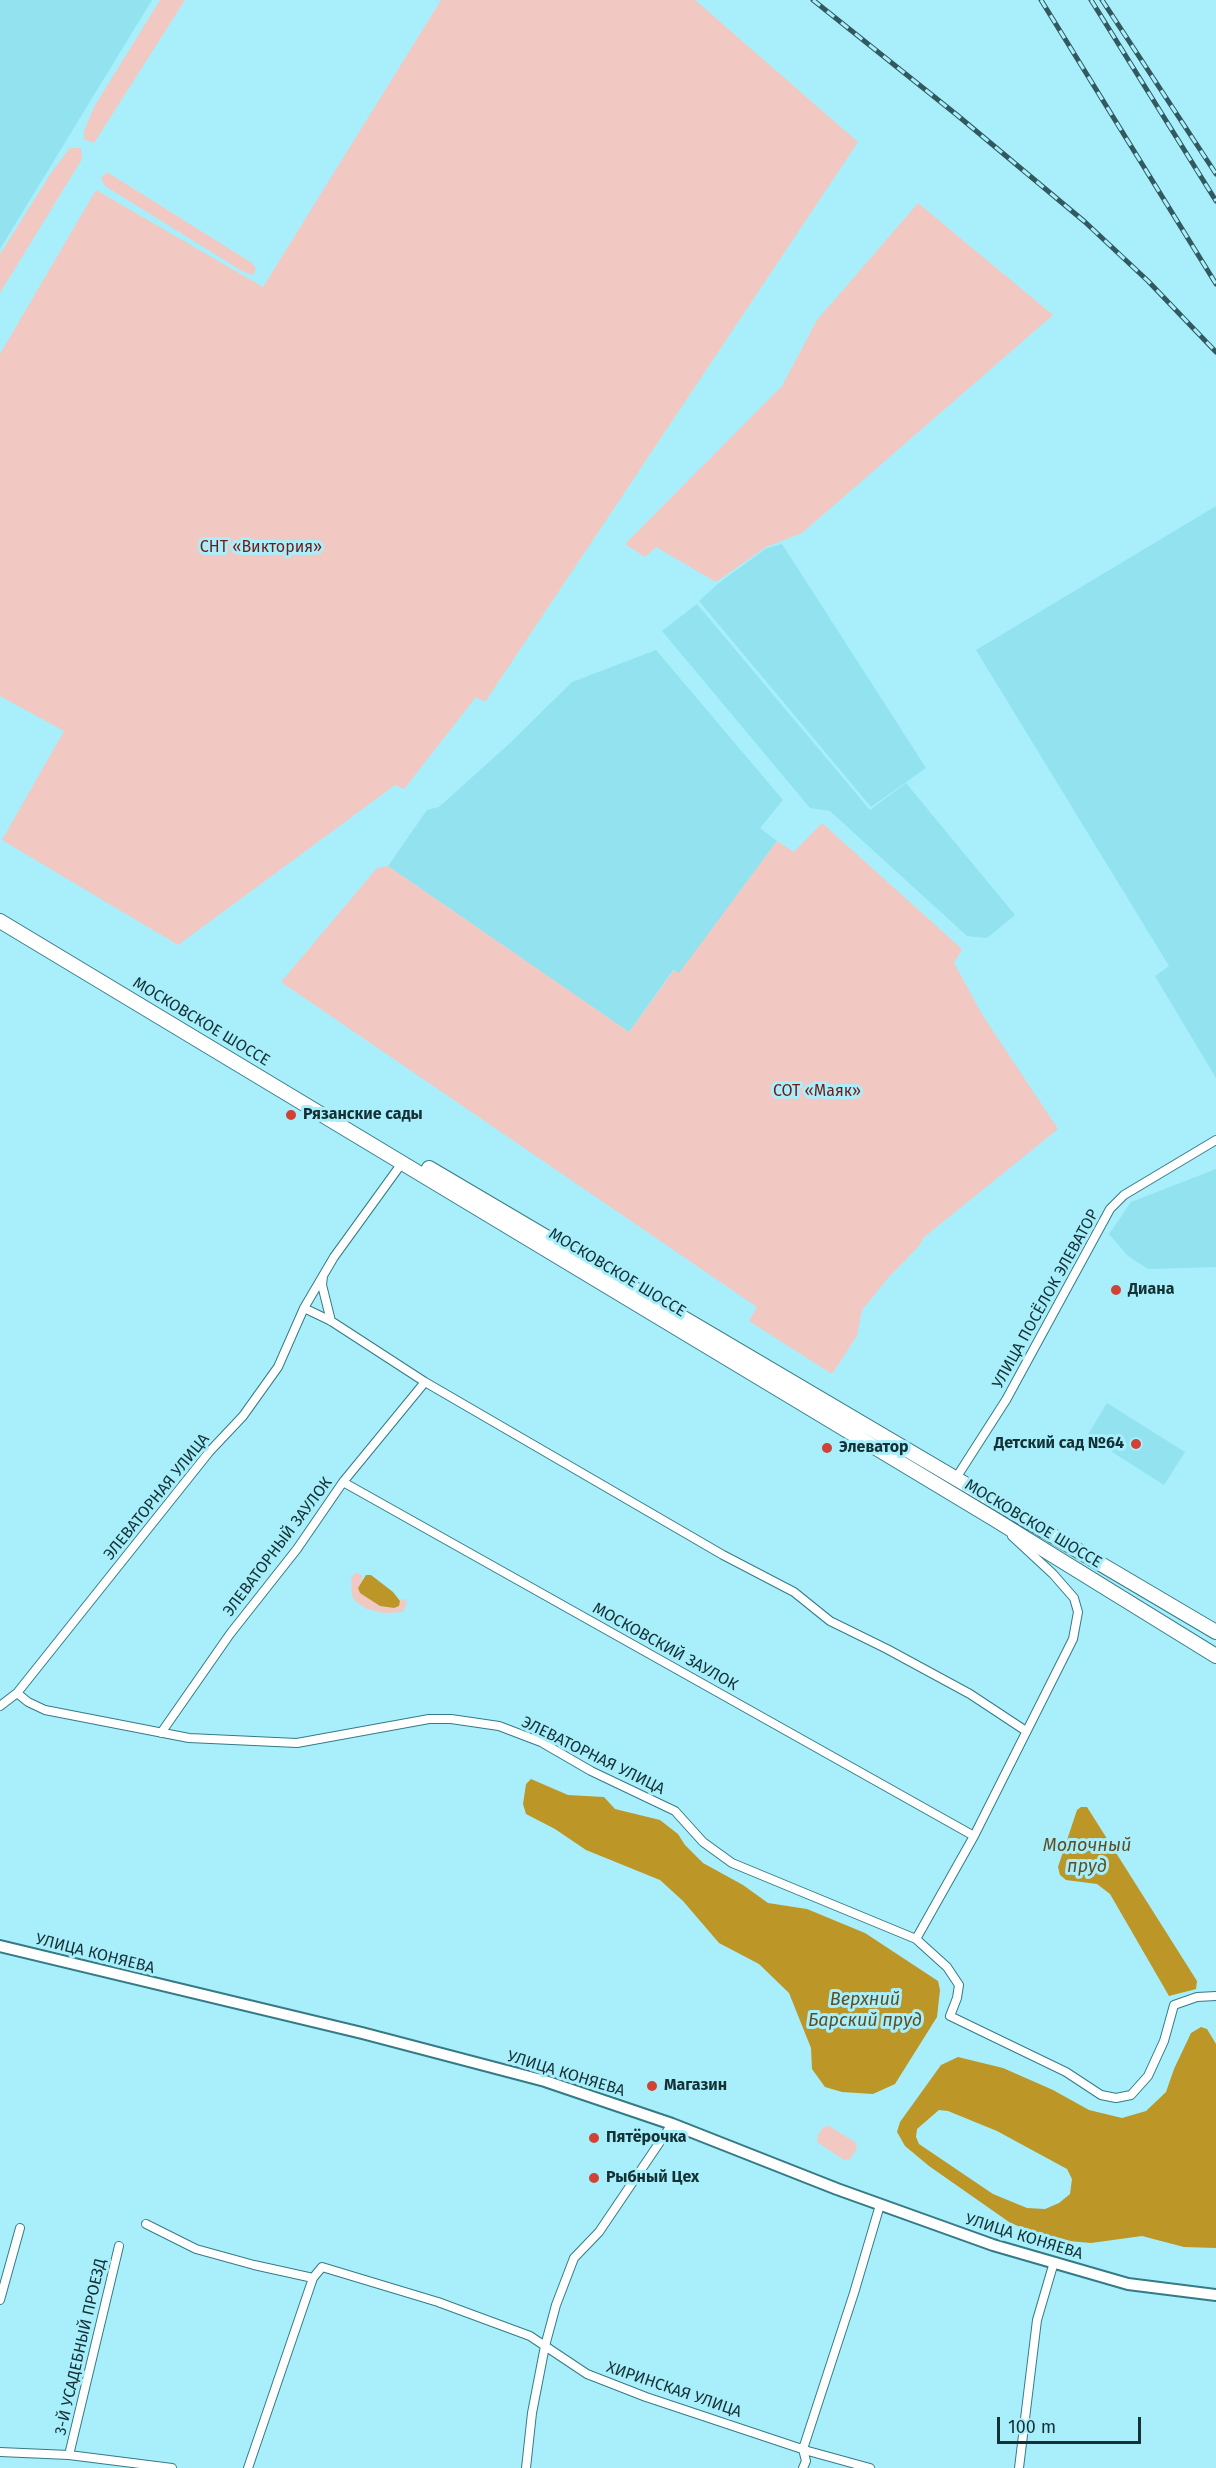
<!DOCTYPE html>
<meta charset="utf-8">
<style>
body{margin:0}
#map{position:relative;width:1216px;height:2468px;overflow:hidden;background:#a8effb;font-family:"Fira Sans",sans-serif}
canvas{display:block}
.scale{position:absolute;left:997px;top:2417px;width:144px;height:27px;box-sizing:border-box;border:3px solid #143136;border-top:0;padding-left:8px;font-size:18px;line-height:21px;white-space:nowrap;color:#143136;-webkit-text-stroke:4px #a8effb;paint-order:stroke}
</style>
<div id="map">
<canvas width="1216" height="2468"></canvas>
<div class="scale">100 m</div>
</div>
<script>
const ctx = document.querySelector('canvas').getContext('2d');
ctx.lineJoin = 'round';
function fill(path, color) {
  ctx.fillStyle = color;
  ctx.fill(path, 'evenodd');
}
function poly(rows) {
  const path = new Path2D();
  for (const r of rows) {
    path.moveTo(r[0], r[1]);
    for (let i = 2; i < r.length; i += 2) path.lineTo(r[i], r[i + 1]);
  }
  return path;
}
function trace(path, color, width, dash) {
  ctx.strokeStyle = color;
  ctx.lineWidth = width;
  ctx.lineCap = dash ? 'butt' : 'round';
  ctx.setLineDash(dash || []);
  ctx.stroke(path);
}
function write(font, color, halo, rows, align = 'center') {
  ctx.font = font + ' "Fira Sans",sans-serif';
  ctx.lineWidth = 6;
  ctx.setLineDash([]);
  ctx.textBaseline = 'middle';
  ctx.strokeStyle = halo;
  ctx.fillStyle = color;
  for (const [text, x, y, turn = 0] of rows) {
    ctx.save();
    ctx.translate(x, y);
    ctx.rotate((+turn || 0) * Math.PI / 180);
    ctx.textAlign = isNaN(turn) ? turn : align;
    if (halo) ctx.strokeText(text, 0, 0);
    ctx.fillText(text, 0, 0);
    ctx.restore();
  }
}
const built = poly([
 [0,0,152,0,0,249],
 [1216,506,1216,1078,1155,976,1169,966,976,650],
 [782,544,926,768,871,807,699,601,720,582,767,548],
 [697,604,870,810,906,783,1015,915,987,938,967,936,830,811,810,808,662,631],
 [656,650,783,800,760,828,777,841,679,974,673,970,629,1032,388,866,427,810,439,807,510,743,572,682],
 [1216,1169,1216,1267,1148,1269,1128,1256,1109,1234,1131,1202],
 [1107,1403,1185,1452,1164,1485,1087,1436]
]);
const green = poly([
 [160,0,185,0,94,143,84,139,84,131,94,107],
 [441,0,695,0,858,142,485,702,476,697,404,789,395,785,178,945,2,840,64,731,0,696,0,354,96,190,263,287],
 [70,148,81,148,82,159,0,293,0,254,53,170],
 [107,172,252,263,256,269,253,275,242,271,105,186,101,178],
 [918,203,1053,315,802,533,766,547,716,582,656,547,645,557,625,544,782,386,817,320],
 [822,823,962,949,954,963,983,1016,1058,1129,923,1238,919,1246,889,1277,862,1310,857,1336,832,1374,749,1321,757,1307,281,982,377,868,388,866,629,1032,674,970,679,973,777,841,794,852],
 [359,1573,362,1576,361,1580,380,1606,394,1608,399,1606,401,1599,404,1599,407,1602,403,1612,384,1613,367,1609,356,1602,352,1596,351,1580,354,1574],
 [829,2126,855,2142,857,2148,850,2159,844,2160,817,2142,818,2135,823,2127]
]);
const water = poly([
 [366,1575,371,1575,393,1592,400,1601,399,1606,394,1608,380,1606,360,1593,358,1588],
 [531,1779,568,1795,604,1797,615,1809,660,1820,678,1834,685,1845,703,1863,743,1885,768,1903,807,1909,865,1933,938,1981,940,1990,937,2017,895,2084,873,2094,842,2092,825,2087,812,2069,811,2048,789,1993,759,1964,719,1943,683,1901,660,1880,586,1850,555,1829,526,1814,523,1804,526,1784],
 [1081,1807,1087,1807,1197,1981,1196,1989,1169,1996,1110,1894,1097,1884,1066,1880,1060,1875,1058,1867,1077,1810],
 [1201,2027,1207,2029,1216,2044,1216,2248,1184,2247,1142,2236,1091,2243,1046,2239,1009,2222,929,2166,905,2146,897,2132,900,2122,941,2065,958,2057,1003,2068,1053,2090,1089,2110,1122,2118,1146,2111,1166,2092,1174,2069,1191,2033],
 [939,2110,948,2111,997,2131,1067,2169,1072,2179,1070,2194,1059,2203,1045,2209,1027,2208,993,2194,919,2144,916,2137,917,2129]
]);
const street = poly([
 [323,1276,322,1285,331,1321],
 [304,1308,331,1321,425,1382,723,1555,794,1592,830,1621,887,1649,970,1694,1026,1731],
 [956,1478,1006,1400,1110,1209,1124,1195,1216,1140],
 [343,1482,974,1836],
 [1012,1536,1053,1574,1074,1598,1078,1612,1073,1639,974,1836,916,1939,947,1967,959,1985,957,1998,950,2016,1066,2072,1101,2095,1116,2098,1131,2095,1148,2076,1164,2041,1174,2005,1197,1997,1216,1996],
 [17,1693,28,1702,45,1710,189,1738,297,1743,429,1719,451,1719,499,1726,541,1742,591,1771,675,1811,703,1842,732,1863,916,1939],
 [0,1706,17,1693,210,1451,243,1416,278,1367,304,1308,334,1257,402,1163],
 [161,1733,230,1634,297,1549,343,1482,425,1382],
 [146,2224,196,2249,254,2265,313,2278,322,2267,438,2302,530,2336,587,2374,646,2397,808,2451,870,2468],
 [0,2300,20,2228],
 [0,2452,69,2455,172,2468],
 [69,2455,119,2246],
 [248,2468,313,2278],
 [526,2468,532,2413,545,2346,556,2305,574,2258,599,2232,672,2124],
 [803,2468,806,2461,803,2449,854,2293,880,2205],
 [1019,2468,1037,2320,1054,2262]
]);
const secondary = poly([
 [0,1946,362,2033,545,2081,672,2124,837,2189,993,2245,1128,2284,1216,2295]
]);
const highway = poly([
 [0,921,994,1519,1216,1656],
 [429,1168,1216,1632]
]);
const rail = poly([
 [813,0,957,115,1085,222,1148,281,1216,352],
 [1041,0,1216,284],
 [1091,0,1216,201],
 [1102,0,1216,174]
]);
const markers = [
 [291,1115,6,"#cf4235"],
 [1116,1290,6,"#cf4235"],
 [1136,1444,6,"#cf4235"],
 [827,1448,6,"#cf4235"],
 [652,2086,6,"#cf4235"],
 [594,2138,6,"#cf4235"],
 [594,2178,6,"#cf4235"]
];
const parkNames = [
 ["СНТ «Виктория»",261,548],
 ["СОТ «Маяк»",817,1092]
];
const streetNames = [
 ["МОСКОВСКОЕ ШОССЕ",201,1022,31],
 ["МОСКОВСКОЕ ШОССЕ",617,1273,31],
 ["УЛИЦА ПОСЁЛОК ЭЛЕВАТОР",1046,1299,-61],
 ["ЭЛЕВАТОРНАЯ УЛИЦА",157,1497,-51],
 ["МОСКОВСКОЕ ШОССЕ",1033,1524,31],
 ["ЭЛЕВАТОРНЫЙ ЗАУЛОК",278,1547,-53],
 ["МОСКОВСКИЙ ЗАУЛОК",665,1647,29],
 ["ЭЛЕВАТОРНАЯ УЛИЦА",593,1756,26],
 ["УЛИЦА КОНЯЕВА",95,1954,14],
 ["УЛИЦА КОНЯЕВА",566,2074,17],
 ["УЛИЦА КОНЯЕВА",1024,2237,17],
 ["3-Й УСАДЕБНЫЙ ПРОЕЗД",81,2347,-77],
 ["ХИРИНСКАЯ УЛИЦА",674,2390,19]
];
const poiNames = [
 ["Рязанские сады",303,1115],
 ["Диана",1128,1290],
 ["Детский сад №64",1124,1444,"right"],
 ["Элеватор",839,1448],
 ["Магазин",664,2086],
 ["Пятёрочка",606,2138],
 ["Рыбный Цех",606,2178]
];
const waterNames = [
 ["Молочный",1087,1846],
 ["пруд",1087,1867],
 ["Верхний",865,2000],
 ["Барский пруд",865,2021]
];
fill(built, '#92e2f0');
fill(green, '#f2c8c2');
fill(water, '#bc9626');
trace(street, '#347b86', 10);
trace(secondary, '#347b86', 14);
trace(highway, '#347b86', 16);
trace(street, '#fff', 8);
trace(secondary, '#fff', 10);
trace(highway, '#fff', 14);
trace(rail, '#335960', 5);
trace(rail, '#a8effb', 3, [9]);
for (const [x, y, r, color] of markers) {
  const dot = new Path2D();
  dot.arc(x, y, r, 0, 2 * Math.PI);
  ctx.fillStyle = color;
  ctx.fill(dot);
  trace(dot, '#a8effb', 2);
}
write('16px', '#761913', '#a8effb', parkNames);
write('16px', '#143136', '#a8effb', streetNames);
write('bold 16px', '#143136', '#a8effb', poiNames, 'left');
write('italic 18px', '#5e4e23', '#a8effb', waterNames);
</script>
